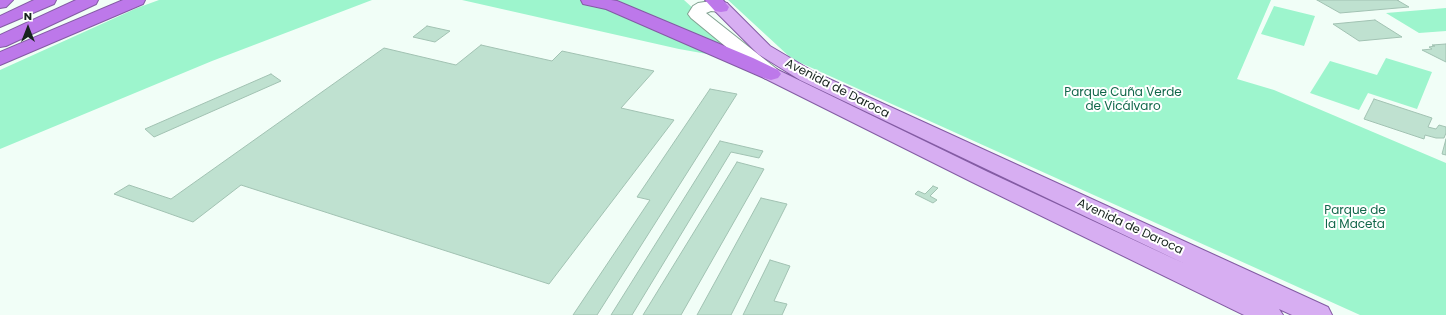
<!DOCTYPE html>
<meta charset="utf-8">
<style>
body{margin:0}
#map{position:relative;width:1446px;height:315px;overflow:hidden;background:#f1fef7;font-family:Poppins,sans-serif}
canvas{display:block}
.north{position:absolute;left:8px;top:8px;width:40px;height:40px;-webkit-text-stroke:3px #fff;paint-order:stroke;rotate:0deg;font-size:11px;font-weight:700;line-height:16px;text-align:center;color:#17241e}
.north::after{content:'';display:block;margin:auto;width:14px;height:18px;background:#17241e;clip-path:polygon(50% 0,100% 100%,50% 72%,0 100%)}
</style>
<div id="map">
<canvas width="1446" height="315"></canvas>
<div class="north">N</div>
</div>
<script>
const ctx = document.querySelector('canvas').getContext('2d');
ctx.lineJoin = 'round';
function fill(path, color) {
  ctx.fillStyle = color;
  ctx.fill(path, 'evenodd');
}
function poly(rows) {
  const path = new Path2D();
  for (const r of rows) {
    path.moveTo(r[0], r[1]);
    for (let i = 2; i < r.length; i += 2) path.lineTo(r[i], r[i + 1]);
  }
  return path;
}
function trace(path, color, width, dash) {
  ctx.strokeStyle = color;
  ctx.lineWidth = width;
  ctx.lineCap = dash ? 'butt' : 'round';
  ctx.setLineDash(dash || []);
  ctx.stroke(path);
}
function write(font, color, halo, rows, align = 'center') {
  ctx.font = font + ' Poppins,sans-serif';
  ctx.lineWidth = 4;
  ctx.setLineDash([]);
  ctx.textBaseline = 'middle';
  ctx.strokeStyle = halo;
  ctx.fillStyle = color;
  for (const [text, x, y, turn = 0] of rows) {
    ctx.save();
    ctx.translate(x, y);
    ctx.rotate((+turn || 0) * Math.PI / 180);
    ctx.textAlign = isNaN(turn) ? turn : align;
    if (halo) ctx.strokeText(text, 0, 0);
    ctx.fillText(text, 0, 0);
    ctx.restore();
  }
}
const green = poly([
 [159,0,372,0,212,61,0,149,0,70,137,8],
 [462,0,684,0,752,62,679,49],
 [728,0,1271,0,1237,79,1274,90,1446,163,1446,315,1360,315,792,59],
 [1274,6,1315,16,1304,46,1261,34],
 [1446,8,1446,31,1419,33,1386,13],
 [1386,58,1432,72,1417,109,1368,93,1359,110,1310,93,1330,61,1377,75]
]);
const building = poly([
 [1317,0,1399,0,1397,0,1409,7,1340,13,1317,0],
 [1375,20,1402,37,1359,41,1333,24,1375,20],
 [427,26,450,31,435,42,413,37,427,26],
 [1446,44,1446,62,1422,50,1432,49,1429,47,1435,46,1432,45,1446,44],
 [481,45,552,61,562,51,654,71,621,108,674,120,549,284,241,185,193,222,114,194,129,185,171,199,384,48,456,65,481,45],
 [271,74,281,81,154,137,145,129,271,74],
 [710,89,737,94,597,315,573,315,650,200,637,197,710,89],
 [1374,99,1432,118,1428,127,1436,129,1439,125,1446,127,1446,133,1444,138,1436,138,1425,135,1424,139,1364,119,1374,99],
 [1446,139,1446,155,1442,154,1446,139],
 [720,141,763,151,759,158,731,152,632,315,611,315,720,141],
 [737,162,764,169,681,315,643,315,737,162],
 [933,186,938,188,930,196,937,200,933,203,915,194,918,191,925,194,933,186],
 [761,198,787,204,731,315,697,315,761,198],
 [770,260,790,266,774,301,787,304,782,315,743,315,770,260]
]);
const minor = poly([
 [711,1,727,3,729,7,727,11,721,12,711,11,706,13,778,70,781,74,778,78,771,80,764,78,691,18,688,14,693,6,698,3,711,1]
]);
const major = poly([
 [721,2,727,3,770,46,814,72,1328,307,1332,315,1292,315,1279,309,1283,315,1244,315,972,182,764,78,761,74,764,70,771,68,778,70,988,172,1183,263,800,80,758,54,715,11,713,7,715,3,721,2]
]);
const highway = poly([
 [0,0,13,0,6,7,0,8,0,0],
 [34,0,56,0,54,4,0,27,0,16,34,0],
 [76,0,98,0,96,4,6,46,0,47,0,35,76,0],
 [123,0,145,0,143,4,0,65,0,52,123,0],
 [581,0,611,0,617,1,753,58,778,70,781,74,778,78,771,80,764,78,606,9,583,4,581,0],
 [705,0,723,0,729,7,727,11,721,12,715,11,705,0]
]);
const streetNames = [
 ["Avenida de Daroca",837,89,27],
 ["Avenida de Daroca",1130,227,25]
];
const parkNames = [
 ["Parque Cuña Verde",1123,93],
 ["de Vicálvaro",1123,107],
 ["Parque de",1355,211],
 ["la Maceta",1355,225]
];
fill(green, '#9df5cd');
fill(building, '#bfe1d0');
trace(building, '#a1c2b2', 1);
trace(minor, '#82a292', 2);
trace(major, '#835ba3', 2);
trace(highway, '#835ba3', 2);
fill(minor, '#fff');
fill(major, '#d7aef2');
fill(highway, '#bd78ea');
write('12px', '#17241e', '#fff', streetNames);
write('12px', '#11674a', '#fff', parkNames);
</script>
